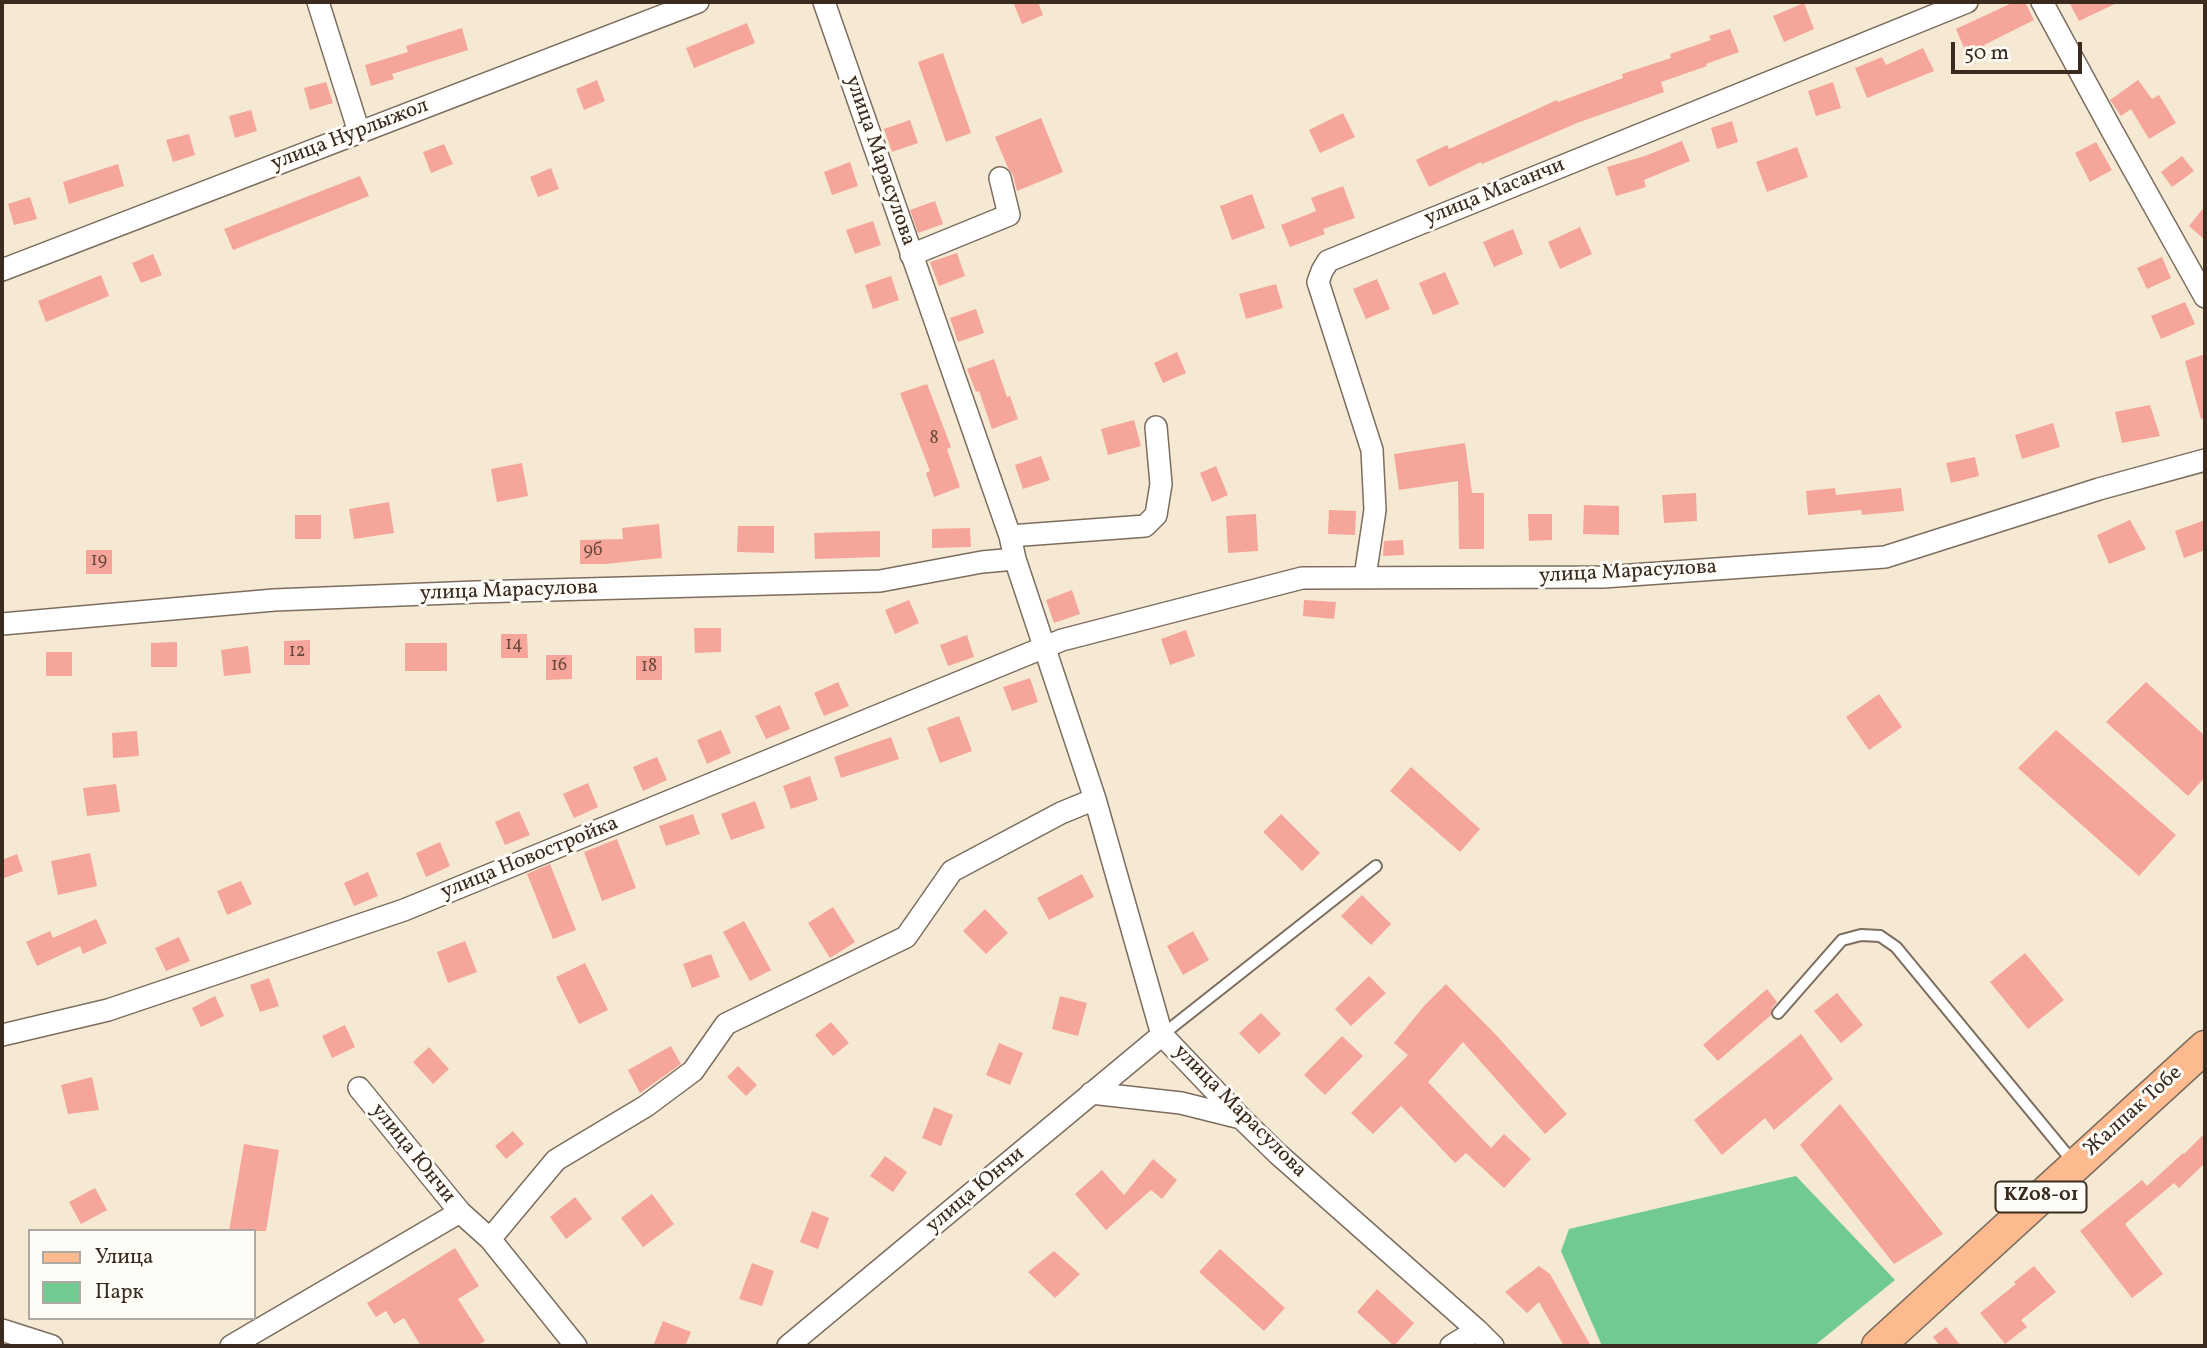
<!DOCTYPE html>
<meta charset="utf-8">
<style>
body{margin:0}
#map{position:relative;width:2207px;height:1348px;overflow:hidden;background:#f5e9d4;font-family:Vollkorn,serif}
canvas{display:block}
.frame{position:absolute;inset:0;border:4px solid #3b2a1e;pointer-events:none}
.legend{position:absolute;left:28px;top:1229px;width:228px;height:91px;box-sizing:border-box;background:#fdfcf7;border:2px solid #afa8a0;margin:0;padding:9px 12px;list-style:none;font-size:21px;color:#3b2a1e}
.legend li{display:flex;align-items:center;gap:14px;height:35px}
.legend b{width:35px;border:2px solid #afa8a0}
.scale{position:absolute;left:1951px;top:42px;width:131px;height:32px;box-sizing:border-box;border:4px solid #3b2a1e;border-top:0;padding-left:9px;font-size:21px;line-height:24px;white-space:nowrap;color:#3b2a1e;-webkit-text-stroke:5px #fdfcf7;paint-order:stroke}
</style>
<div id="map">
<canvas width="2207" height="1348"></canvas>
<div class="frame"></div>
<ul class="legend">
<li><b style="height:9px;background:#fcba8e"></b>Улица</li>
<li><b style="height:19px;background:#70ca91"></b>Парк</li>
</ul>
<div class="scale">50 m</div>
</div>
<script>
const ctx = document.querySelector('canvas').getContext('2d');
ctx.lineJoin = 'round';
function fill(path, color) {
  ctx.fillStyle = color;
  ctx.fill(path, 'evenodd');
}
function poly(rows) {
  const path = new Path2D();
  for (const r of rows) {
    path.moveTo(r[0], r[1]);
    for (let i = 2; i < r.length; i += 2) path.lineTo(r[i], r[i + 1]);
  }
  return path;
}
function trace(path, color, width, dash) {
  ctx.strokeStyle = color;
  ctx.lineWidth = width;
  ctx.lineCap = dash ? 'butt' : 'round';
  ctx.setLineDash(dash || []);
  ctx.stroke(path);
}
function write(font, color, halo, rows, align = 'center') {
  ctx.font = font + ' Vollkorn,serif';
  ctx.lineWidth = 6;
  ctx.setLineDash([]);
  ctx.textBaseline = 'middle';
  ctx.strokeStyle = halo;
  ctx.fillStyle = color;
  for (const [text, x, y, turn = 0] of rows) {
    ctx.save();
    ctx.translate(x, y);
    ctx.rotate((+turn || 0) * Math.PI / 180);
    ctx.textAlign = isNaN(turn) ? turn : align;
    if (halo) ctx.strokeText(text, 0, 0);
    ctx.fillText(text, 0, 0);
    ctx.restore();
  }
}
const green = poly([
 [1796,1176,1895,1280,1814,1346,1602,1346,1561,1251,1569,1229]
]);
const building = poly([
 [1013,2,1038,2,1043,15,1022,24],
 [2014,2,2025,2,2034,20,1984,45,1986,49,1968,57,1956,29],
 [2069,2,2119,2,2079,21],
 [1804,3,1814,29,1784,42,1773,16],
 [747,23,755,43,694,68,686,48],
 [462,28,468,50,392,74,394,79,371,86,365,65,408,52,406,46],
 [1730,29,1739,52,1706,64,1707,66,1661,82,1664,92,1577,123,1482,164,1481,162,1429,187,1416,160,1447,145,1449,149,1557,100,1558,102,1623,78,1622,74,1671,58,1670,54,1711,40,1709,36],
 [1923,48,1934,71,1867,98,1855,68,1882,57,1886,65],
 [943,53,971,133,946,142,918,62],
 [597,80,605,101,584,110,576,89],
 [2138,80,2152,99,2159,95,2176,123,2149,139,2131,109,2121,116,2110,100],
 [326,82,333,103,310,110,304,88],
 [1833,82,1841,108,1816,116,1808,91],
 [251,110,257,131,235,138,229,116],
 [1343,113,1355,137,1320,153,1309,130],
 [1041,118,1063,172,1017,191,1013,175,1008,168,995,137],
 [910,120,918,143,892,152,884,129],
 [1732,121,1738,142,1717,149,1711,128],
 [189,134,195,155,173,162,166,140],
 [1682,141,1690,161,1644,180,1646,187,1616,196,1607,167,1645,156],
 [2096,142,2112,170,2090,182,2075,153],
 [444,144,453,164,431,173,423,152],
 [1797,147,1808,177,1767,192,1756,162],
 [2182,156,2194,171,2172,187,2161,172],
 [850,162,858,186,832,195,824,172],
 [118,164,124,186,69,204,63,182],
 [551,168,559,189,538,197,530,177],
 [360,176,369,196,233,250,224,229],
 [1343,186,1355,218,1323,229,1325,234,1290,247,1281,225,1316,211,1311,198],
 [1252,194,1265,228,1232,240,1220,206],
 [30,197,37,219,14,225,8,204],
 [935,201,943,224,918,233,910,210],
 [2205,206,2205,240,2189,226],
 [873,221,881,245,855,254,846,230],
 [1580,227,1592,254,1560,269,1548,242],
 [1513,229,1523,254,1494,267,1483,242],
 [957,253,965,276,939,286,930,262],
 [153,254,162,275,141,283,132,263],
 [2162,257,2171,278,2147,289,2137,268],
 [1445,272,1459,304,1433,315,1419,283],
 [101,275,109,296,46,322,38,301],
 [891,276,899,300,873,309,865,285],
 [1377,279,1390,309,1366,319,1353,289],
 [1276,284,1283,308,1246,319,1239,294],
 [2185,302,2195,324,2161,339,2151,316],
 [976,309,984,333,958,342,950,318],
 [1177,352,1186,373,1163,383,1154,363],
 [2205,354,2205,418,2201,419,2185,361],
 [994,359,1007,397,1010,396,1018,419,992,429,979,391,976,392,967,369],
 [927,384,951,447,947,449,960,487,934,497,926,473,930,471,900,393],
 [2150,405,2160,436,2122,443,2115,412],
 [1134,420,1141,446,1108,455,1101,429],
 [2053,423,2060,447,2022,459,2015,435],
 [1465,443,1472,493,1484,493,1484,549,1459,549,1458,481,1399,490,1394,454],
 [1041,456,1050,480,1023,489,1015,465],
 [1975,457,1979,476,1951,483,1946,463],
 [522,463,528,496,497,502,491,469],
 [1216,466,1228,495,1212,502,1200,473],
 [1835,488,1836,495,1901,488,1904,511,1862,515,1861,510,1808,515,1806,491],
 [1696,493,1697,521,1664,523,1662,495],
 [389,502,394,533,354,539,349,509],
 [1584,505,1619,506,1619,535,1583,534],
 [1329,510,1356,511,1355,535,1328,534],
 [1256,514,1258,551,1228,553,1226,516],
 [1528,514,1552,514,1552,540,1529,541],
 [295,515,321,515,321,539,295,539],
 [2130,520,2146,549,2109,564,2097,535],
 [2205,520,2205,550,2184,558,2175,531],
 [659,524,662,558,606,564,580,564,580,540,623,539,622,528],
 [738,526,774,526,774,553,737,552],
 [970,528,971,547,932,548,932,529],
 [880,531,880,557,815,559,814,533],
 [1403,540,1404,555,1383,556,1384,541],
 [86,550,112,550,112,574,86,574],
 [1072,590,1080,614,1054,623,1046,600],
 [909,600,919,623,895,634,885,610],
 [1304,600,1336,602,1334,619,1303,616],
 [694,628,721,628,721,652,695,653],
 [1186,630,1195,656,1170,665,1161,639],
 [501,634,527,634,528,658,501,658],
 [967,635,974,657,948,666,940,645],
 [310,640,310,665,284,665,284,641],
 [177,642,177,667,151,667,151,643],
 [405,643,447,643,447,671,405,671],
 [248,646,251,673,224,676,221,650],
 [46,652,72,652,72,676,46,676],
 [546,655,572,655,572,679,546,680],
 [636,656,662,656,662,680,636,680],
 [1030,678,1038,702,1012,711,1003,687],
 [838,682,849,706,824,716,814,693],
 [2146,682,2205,736,2205,777,2188,796,2106,722],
 [1879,694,1902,727,1869,750,1846,717],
 [780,705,790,729,766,739,755,716],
 [959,716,972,751,940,763,927,728],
 [721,730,731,753,707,764,697,740],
 [2056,730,2176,835,2139,876,2018,768],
 [137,731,139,756,113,758,112,733],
 [891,737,899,759,841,778,834,757],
 [657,757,667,780,643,791,633,767],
 [1411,767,1480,829,1460,852,1390,791],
 [810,776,818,800,791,809,783,786],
 [588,783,598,807,574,818,563,794],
 [116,784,120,812,87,816,83,788],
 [755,801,765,828,731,840,721,814],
 [519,811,530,835,505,845,495,822],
 [693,814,700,834,666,846,659,826],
 [1281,814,1320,853,1302,871,1263,832],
 [617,839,636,888,602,901,584,852],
 [440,842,450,866,426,877,416,853],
 [90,853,97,886,58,895,51,861],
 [17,854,23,871,2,879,2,860],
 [550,864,576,930,553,939,527,874],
 [368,872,378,896,354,906,344,883],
 [1082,874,1094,897,1049,920,1037,898],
 [241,881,252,904,227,915,217,891],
 [1362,895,1391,924,1371,945,1341,916],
 [833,907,855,942,830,958,808,923],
 [985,909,1008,933,986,954,963,931],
 [96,919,107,943,83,954,80,946,37,966,26,942,50,931,53,938],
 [744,921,771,970,750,981,723,932],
 [1193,931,1209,960,1183,975,1167,946],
 [179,937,190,961,166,971,155,948],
 [465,941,477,972,448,983,437,952],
 [2025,953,2064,1000,2028,1029,1990,982],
 [711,954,720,977,692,988,683,964],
 [585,963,608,1010,579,1024,556,977],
 [1369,976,1386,993,1351,1026,1335,1009],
 [269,978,279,1006,260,1012,250,985],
 [1446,984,1497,1036,1567,1114,1545,1134,1463,1042,1428,1082,1491,1148,1504,1134,1531,1159,1504,1188,1466,1153,1455,1163,1401,1106,1373,1134,1351,1113,1408,1055,1394,1043,1424,1006],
 [1767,989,1777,1002,1772,1008,1771,1015,1718,1061,1703,1045],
 [1837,993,1863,1025,1841,1043,1814,1011],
 [215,996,224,1016,201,1027,192,1008],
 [1060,996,1087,1003,1078,1036,1052,1029],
 [1261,1013,1281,1034,1259,1054,1239,1033],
 [831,1022,849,1043,833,1056,815,1035],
 [345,1025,355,1047,332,1058,322,1036],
 [1801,1034,1833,1079,1774,1130,1765,1118,1722,1155,1694,1120],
 [1342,1036,1363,1056,1325,1095,1304,1075],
 [999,1043,1023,1053,1010,1085,986,1075],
 [671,1046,681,1064,640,1093,628,1070],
 [429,1047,449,1069,433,1084,413,1062],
 [738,1066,757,1085,746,1096,727,1077],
 [92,1077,99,1110,68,1114,61,1085],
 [1840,1104,1943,1234,1894,1264,1800,1145],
 [934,1107,953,1115,941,1146,922,1138],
 [513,1131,524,1144,506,1159,495,1146],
 [2205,1133,2205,1163,2179,1188,2174,1183,2125,1224,2163,1274,2132,1298,2080,1231,2142,1180,2147,1186,2183,1153,2184,1154],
 [244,1144,279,1150,266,1231,229,1231],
 [885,1156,907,1172,893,1192,870,1176],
 [1153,1159,1177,1180,1162,1199,1151,1190,1106,1230,1075,1194,1102,1170,1124,1195],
 [95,1188,107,1210,81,1224,69,1202],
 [652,1194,674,1224,643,1247,621,1218],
 [575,1197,592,1219,566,1239,550,1217],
 [812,1211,829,1218,818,1249,800,1242],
 [455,1248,479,1286,458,1299,485,1341,476,1346,421,1346,404,1318,394,1324,386,1311,376,1317,367,1303],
 [1220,1249,1285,1308,1264,1331,1199,1272],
 [1054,1251,1080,1274,1055,1298,1028,1272],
 [752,1263,774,1271,762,1306,739,1299],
 [1539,1266,1550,1274,1591,1346,1564,1346,1539,1302,1527,1313,1505,1292],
 [2034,1266,2056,1292,2021,1320,2027,1327,2005,1344,1980,1313,2016,1284,2014,1282],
 [1377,1289,1414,1323,1394,1346,1357,1312],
 [663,1321,691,1332,685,1346,653,1346],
 [1946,1327,1961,1346,1940,1346,1933,1337]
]);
const lane = poly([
 [1778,1013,1842,940,1861,935,1880,936,1896,947,2074,1163],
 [1162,1035,1376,866]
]);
const street = poly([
 [318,2,359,132],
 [824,2,1010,536,1015,559,1095,799,1162,1035,1241,1118,1278,1154,1477,1330,1493,1346],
 [2042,2,2111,129,2205,297],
 [911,255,1009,215,1000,178],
 [2,270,698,2],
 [1010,536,1145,526,1156,515,1161,484,1156,427],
 [1365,577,1375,510,1372,450,1318,282,1322,271,1328,261,1967,2],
 [2,624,274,600,476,592,880,581,982,562,1015,559],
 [2,1035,108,1010,404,910,1062,640,1302,578,1603,577,1885,557,2099,489,2205,460],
 [359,1088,460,1212,490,1239,576,1346],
 [1091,1093,1181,1103,1241,1118],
 [490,1239,556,1160,646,1106,693,1071,726,1024,906,937,952,871,1061,813,1095,799],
 [2,1330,52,1346],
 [231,1346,460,1212],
 [788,1346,1162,1035],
 [1451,1346,1477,1330]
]);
const primary = poly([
 [1878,1346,2205,1047]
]);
const numberNames = [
 ["8",934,440],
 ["9б",593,552],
 ["19",99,562],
 ["14",514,646],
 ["12",297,653],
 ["16",559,667],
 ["18",649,668]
];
const shields = [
 [2041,1197,91]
];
const shieldNames = [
 ["KZ08-01",2041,1197]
];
const streetNames = [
 ["улица Нурлыжол",350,136,-21],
 ["улица Марасулова",879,161,71],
 ["улица Масанчи",1495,193,-22],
 ["улица Марасулова",1628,573,-3],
 ["улица Марасулова",509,592,-2],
 ["улица Новостройка",530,859,-22],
 ["улица Марасулова",1239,1112,45],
 ["Жалпак Тобе",2134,1112,-42],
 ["улица Юнчи",412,1154,51],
 ["улица Юнчи",976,1191,-40]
];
fill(green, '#70ca91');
fill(building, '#f5a599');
trace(lane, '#7c6d5e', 14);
trace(street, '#7c6d5e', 24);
trace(primary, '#7c6d5e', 35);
trace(lane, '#fff', 10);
trace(street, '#fff', 21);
trace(primary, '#fcba8e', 32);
write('18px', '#6a493d', null, numberNames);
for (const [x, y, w] of shields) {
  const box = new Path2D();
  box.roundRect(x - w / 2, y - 15.5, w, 31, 5);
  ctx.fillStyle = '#fdfcf7';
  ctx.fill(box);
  trace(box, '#3b2a1e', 2);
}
write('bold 19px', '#3b2a1e', null, shieldNames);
write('21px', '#3b2a1e', '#fdfcf7', streetNames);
</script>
